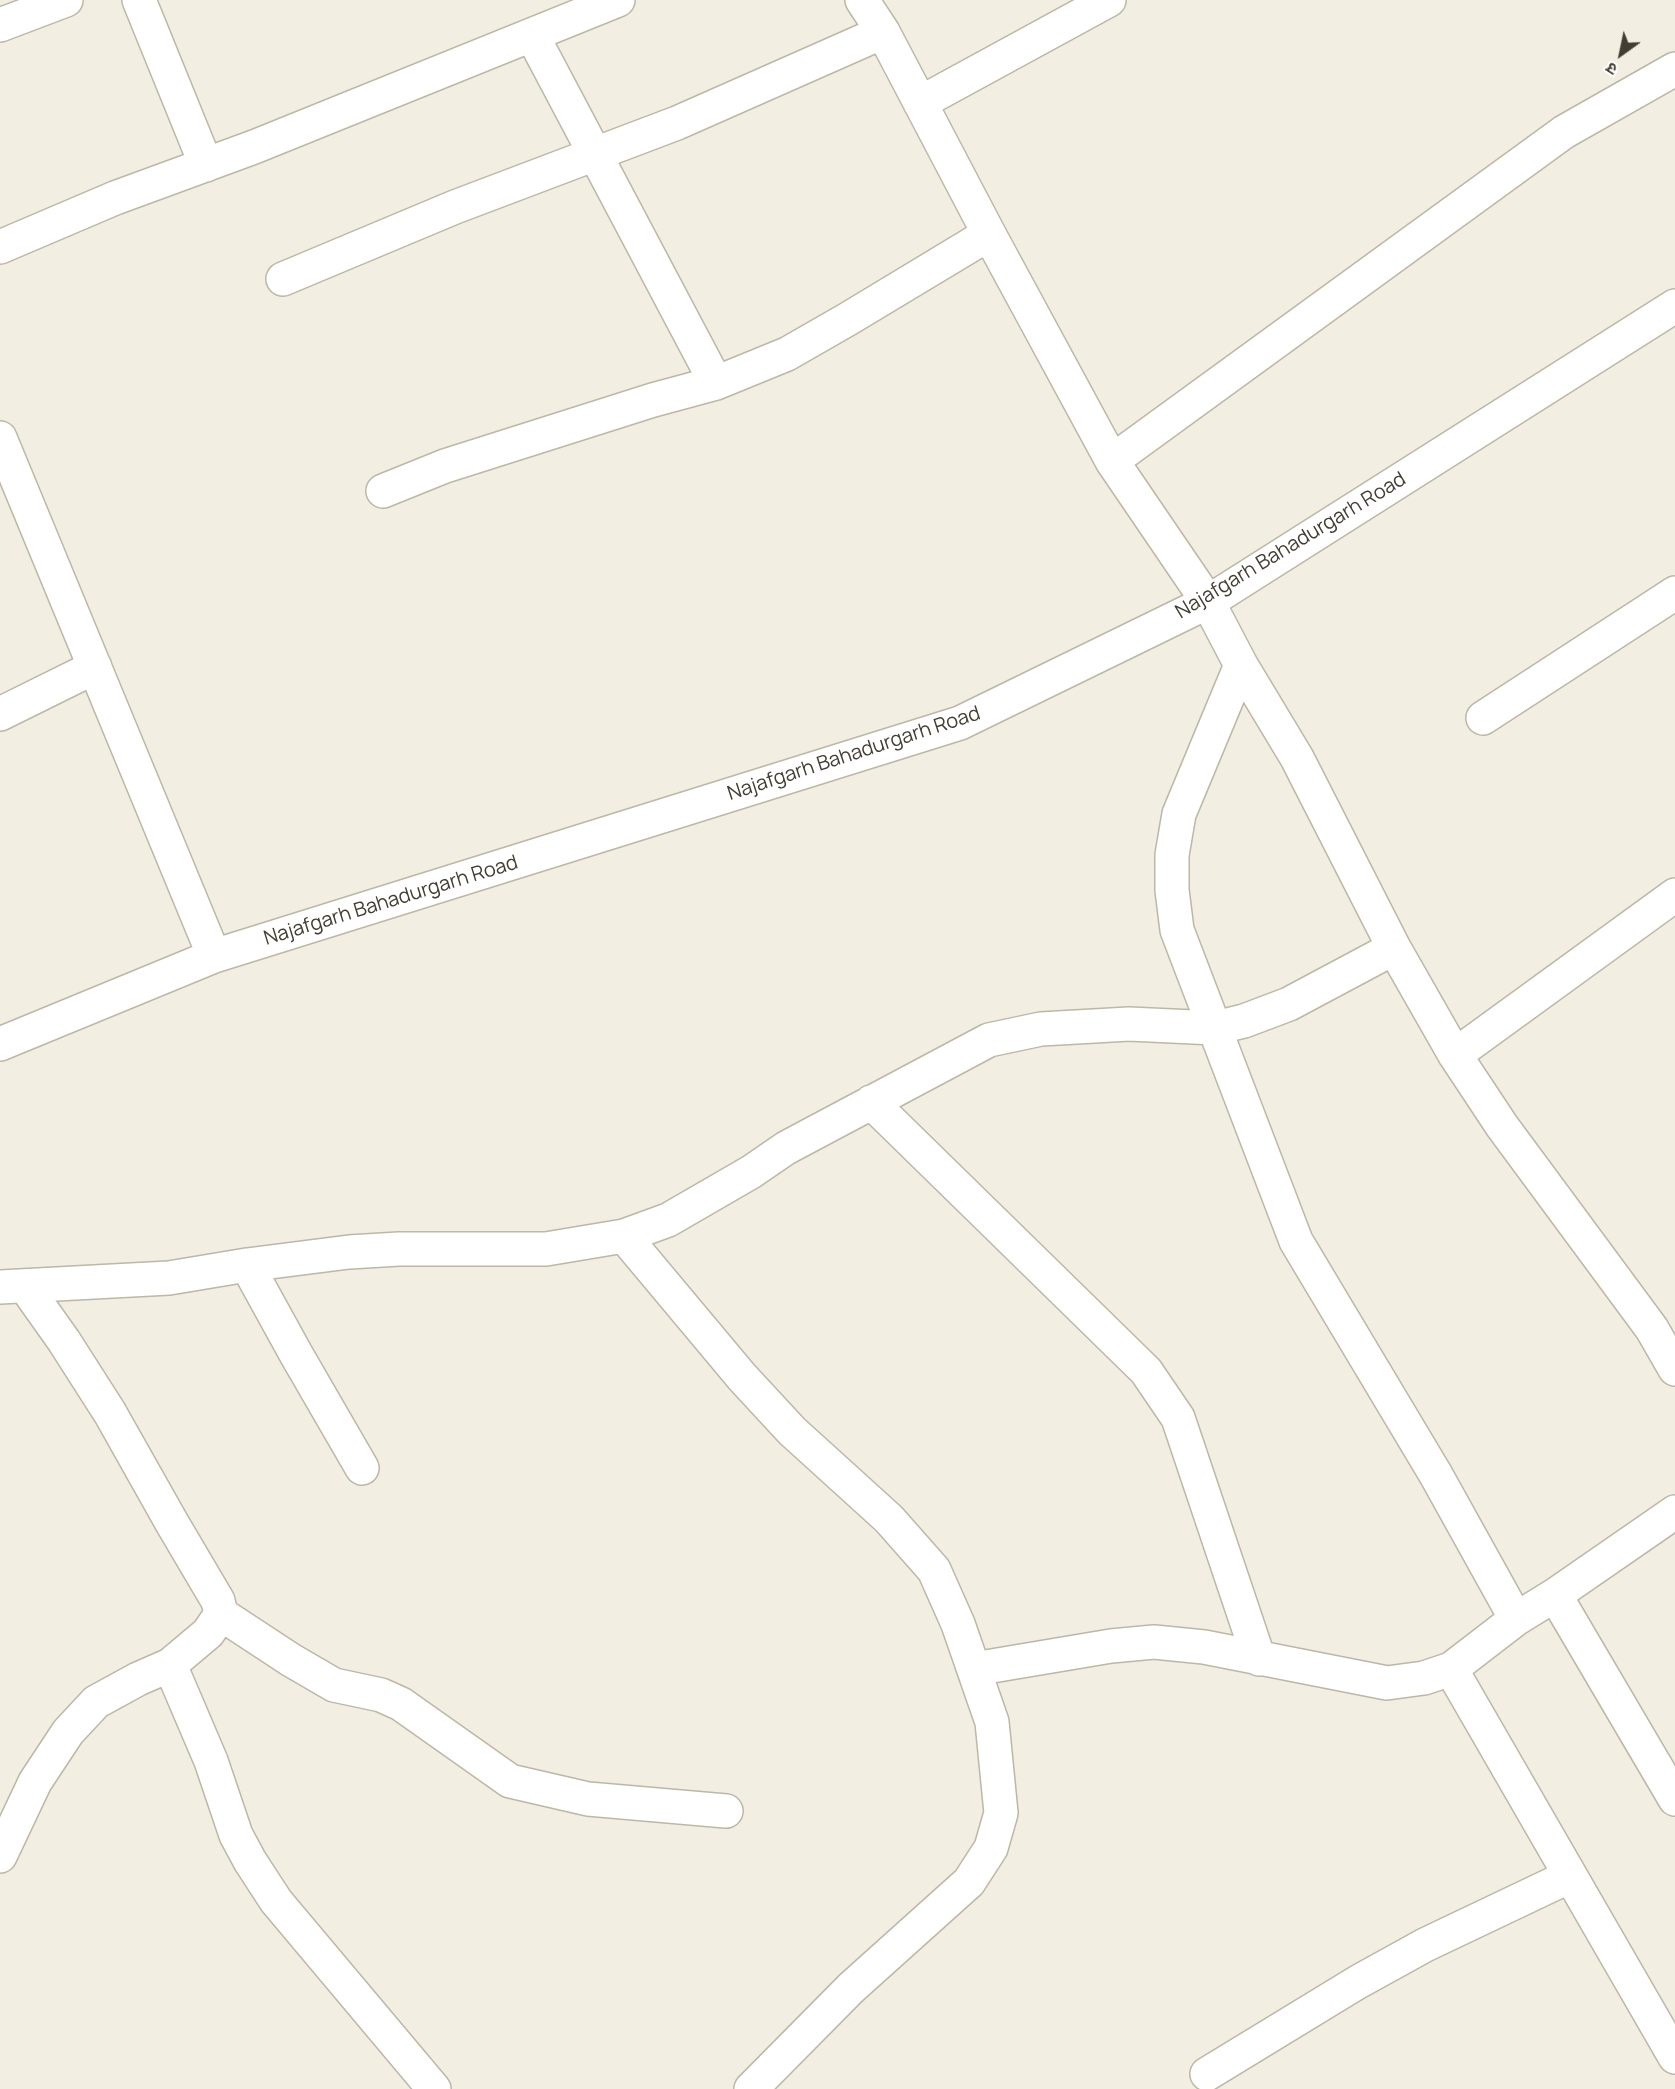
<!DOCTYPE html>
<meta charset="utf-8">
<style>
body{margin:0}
#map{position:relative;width:1675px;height:2089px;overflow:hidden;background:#f2eee2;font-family:Manrope,"Noto Sans Devanagari",sans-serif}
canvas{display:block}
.north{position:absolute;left:1591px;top:24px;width:60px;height:60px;-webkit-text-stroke:4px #fff;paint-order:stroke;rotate:213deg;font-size:16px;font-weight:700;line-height:24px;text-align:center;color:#433e33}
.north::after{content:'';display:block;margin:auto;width:21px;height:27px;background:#433e33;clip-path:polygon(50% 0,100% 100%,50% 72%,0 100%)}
</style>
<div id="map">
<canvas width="1675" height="2089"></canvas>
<div class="north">उ</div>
</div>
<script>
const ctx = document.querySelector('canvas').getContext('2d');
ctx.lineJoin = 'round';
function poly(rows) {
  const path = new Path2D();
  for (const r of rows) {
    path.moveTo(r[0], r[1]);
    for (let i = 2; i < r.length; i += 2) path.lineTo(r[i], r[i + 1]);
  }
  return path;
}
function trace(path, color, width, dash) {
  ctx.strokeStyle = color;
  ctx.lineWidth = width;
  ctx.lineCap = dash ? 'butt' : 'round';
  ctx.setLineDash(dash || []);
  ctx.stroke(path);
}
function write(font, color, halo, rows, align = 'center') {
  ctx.font = font + ' Manrope,sans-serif';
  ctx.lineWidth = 4.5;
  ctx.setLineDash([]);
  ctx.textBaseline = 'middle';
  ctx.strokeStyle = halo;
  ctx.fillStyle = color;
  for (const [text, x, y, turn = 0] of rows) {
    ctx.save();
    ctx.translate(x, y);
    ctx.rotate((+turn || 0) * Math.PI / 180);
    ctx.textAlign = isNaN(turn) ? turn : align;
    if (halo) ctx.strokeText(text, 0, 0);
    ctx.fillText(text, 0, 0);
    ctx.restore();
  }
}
const minor = poly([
 [139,0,206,165],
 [862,0,883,32,989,234,1112,461,1208,602,1241,665,1297,758,1394,948,1455,1055,1502,1126,1652,1329,1675,1369],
 [0,25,66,0],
 [532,35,716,383],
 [920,103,1109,0],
 [0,247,115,198,254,147,618,0],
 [283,279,455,207,677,123,883,32],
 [0,438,214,956],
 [1112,461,1564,132,1675,69],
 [383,491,445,466,653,400,716,383,787,354,848,319,989,234],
 [1241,665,1179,814,1172,855,1172,890,1177,930,1296,1241,1436,1475,1516,1619],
 [0,714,95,667],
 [1483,718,1675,593],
 [0,1044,214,956,960,723,1208,602,1675,306],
 [1455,1055,1675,895],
 [871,1102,1146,1371,1178,1418,1259,1659],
 [624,1236,742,1377,792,1431,889,1519,934,1570,958,1624,992,1722,1001,1813,991,1848,969,1882,851,1988,751,2089],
 [247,1265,296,1354,362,1468],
 [0,1287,169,1278,247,1265,349,1252,399,1249,546,1249,624,1236,668,1220,751,1172,786,1148,989,1040,1041,1029,1129,1024,1215,1028,1244,1021,1289,1004,1394,948],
 [1555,1595,1675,1799],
 [221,1614,291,1660,334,1685,381,1695,401,1704,510,1781,588,1799,726,1811],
 [170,1665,211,1761,236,1835,250,1861,276,1901,434,2089],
 [974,1669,1111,1646,1154,1642,1204,1647,1387,1683,1424,1678,1451,1669,1516,1619,1555,1595,1675,1512],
 [1451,1669,1675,2057],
 [0,1856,35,1782,68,1732,96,1702,138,1679,170,1665,208,1633,221,1614,218,1601,172,1523,110,1413,64,1341,25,1286],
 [1207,2074,1358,1982,1425,1945,1570,1876]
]);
const streetNames = [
 ["Najafgarh Bahadurgarh Road",1291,546,-31],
 ["Najafgarh Bahadurgarh Road",854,754,-18],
 ["Najafgarh Bahadurgarh Road",391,901,-17]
];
trace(minor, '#bdb7a5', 36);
trace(minor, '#fff', 33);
write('20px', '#433e33', '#fff', streetNames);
</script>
